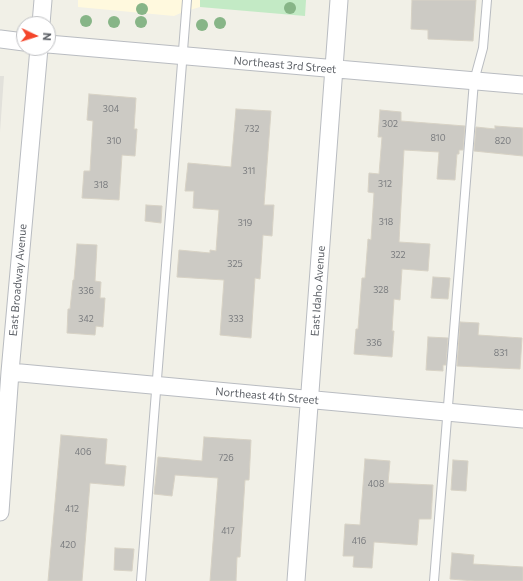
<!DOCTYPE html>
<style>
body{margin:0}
#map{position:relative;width:523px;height:581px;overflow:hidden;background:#f1f0e7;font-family:Commissioner,sans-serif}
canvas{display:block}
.north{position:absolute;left:16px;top:16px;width:40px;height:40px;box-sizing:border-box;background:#fff;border:1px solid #bfc0c3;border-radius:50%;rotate:94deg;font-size:11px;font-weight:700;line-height:16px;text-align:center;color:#5e6268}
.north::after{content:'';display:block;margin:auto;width:14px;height:18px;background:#f4452a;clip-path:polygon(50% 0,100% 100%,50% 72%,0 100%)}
</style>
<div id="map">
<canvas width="523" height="581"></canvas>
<div class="north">N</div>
</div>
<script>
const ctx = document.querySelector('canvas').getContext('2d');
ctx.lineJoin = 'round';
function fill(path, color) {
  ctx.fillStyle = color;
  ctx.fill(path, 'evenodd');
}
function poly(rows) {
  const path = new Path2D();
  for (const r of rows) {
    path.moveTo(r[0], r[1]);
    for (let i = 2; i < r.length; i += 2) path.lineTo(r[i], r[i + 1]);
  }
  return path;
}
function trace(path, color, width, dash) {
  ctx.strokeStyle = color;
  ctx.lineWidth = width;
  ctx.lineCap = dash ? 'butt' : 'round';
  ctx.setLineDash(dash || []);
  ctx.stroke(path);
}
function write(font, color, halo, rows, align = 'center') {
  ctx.font = font + ' Commissioner,sans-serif';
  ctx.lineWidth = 3.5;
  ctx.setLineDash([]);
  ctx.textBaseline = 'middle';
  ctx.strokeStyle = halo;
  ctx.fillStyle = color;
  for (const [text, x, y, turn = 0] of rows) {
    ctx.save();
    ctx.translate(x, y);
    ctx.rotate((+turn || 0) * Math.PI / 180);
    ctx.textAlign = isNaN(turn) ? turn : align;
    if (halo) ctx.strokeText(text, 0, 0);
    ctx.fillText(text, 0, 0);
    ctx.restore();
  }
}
const commercial = poly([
 [78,0,200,0,200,7,183,12,174,16,78,7]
]);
const industrial = poly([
 [0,76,4,76,0,132]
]);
const green = poly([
 [200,0,306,0,305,16,200,7]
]);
const building = poly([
 [412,0,476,0,473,41,428,39,428,30,411,29,412,0],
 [89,94,136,98,134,129,137,129,135,156,122,155,119,200,82,198,84,171,90,171,93,121,87,120,89,94],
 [236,109,271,111,264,205,274,205,272,236,263,235,260,279,255,278,251,338,220,335,224,280,177,277,179,250,210,253,210,250,216,251,219,210,193,208,194,191,185,191,188,163,231,167,236,109],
 [380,110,401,112,401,121,465,126,463,150,459,150,459,154,457,154,455,180,437,179,439,152,404,150,399,242,430,244,428,271,402,269,400,300,394,299,392,331,394,331,392,357,354,354,356,329,358,329,362,278,365,278,368,239,371,240,374,193,368,192,369,173,379,174,382,137,378,137,380,110],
 [495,126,523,128,523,156,474,151,476,127,495,129,495,126],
 [146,205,162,206,161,223,145,221,146,205],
 [77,244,97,245,95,281,101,282,100,298,105,298,103,327,96,326,95,335,67,333,68,309,70,309,73,280,74,280,77,244],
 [433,277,450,278,448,299,431,298,433,277],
 [460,322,479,323,478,335,522,338,520,369,457,366,460,322],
 [428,337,448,338,446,365,443,365,443,371,426,370,428,337],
 [61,435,107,439,105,464,126,466,124,486,90,483,82,581,48,581,61,435],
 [204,437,251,440,249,480,245,480,240,557,237,557,236,581,210,581,218,478,175,475,172,496,154,494,158,457,202,461,204,437],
 [365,459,390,461,388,483,433,485,431,519,419,519,417,545,374,542,372,568,353,567,354,556,343,556,345,524,360,525,365,459],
 [453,460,468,461,466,491,451,490,453,460],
 [115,548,134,549,132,571,114,570,115,548],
 [452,553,474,555,473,564,523,567,523,581,474,581,450,579,452,553]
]);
const lane = poly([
 [141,581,187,0],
 [434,581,474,81,483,48,487,0]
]);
const street = poly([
 [41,24,43,0],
 [0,39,24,42],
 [48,44,523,85],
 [10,372,523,419],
 [0,512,10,372,39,48],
 [296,581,339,0]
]);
const trees = [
 [290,8],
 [142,9],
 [86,21],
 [114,22],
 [141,22],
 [220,23],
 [202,25]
];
const numberNames = [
 ["304",111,109],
 ["302",390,124],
 ["732",252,129],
 ["810",438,138],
 ["310",114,141],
 ["820",503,141],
 ["311",249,171],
 ["312",385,184],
 ["318",101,185],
 ["318",386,222],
 ["319",245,223],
 ["322",398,255],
 ["325",235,264],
 ["328",381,290],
 ["336",86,291],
 ["342",86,319],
 ["333",236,319],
 ["336",374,343],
 ["831",501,353],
 ["406",83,452],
 ["726",226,458],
 ["408",376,484],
 ["412",72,509],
 ["417",228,531],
 ["416",359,541],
 ["420",68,545]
];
const streetNames = [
 ["Northeast 3rd Street",285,65,5],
 ["East Broadway Avenue",18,280,-85],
 ["East Idaho Avenue",318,291,-86],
 ["Northeast 4th Street",267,396,5]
];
fill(commercial, '#fff9de');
fill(industrial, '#e2e1db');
fill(green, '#c3eac5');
fill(building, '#cccac4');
trace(building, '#d7d2c5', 1);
trace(lane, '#b9bcc1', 10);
trace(street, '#b9bcc1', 19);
trace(lane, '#fff', 8);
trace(street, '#fff', 17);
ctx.fillStyle = '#87b587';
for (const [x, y] of trees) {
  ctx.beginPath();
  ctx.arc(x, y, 6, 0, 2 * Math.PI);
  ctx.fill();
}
write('9px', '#7a7c7f', null, numberNames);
write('11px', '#5e6268', '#fff', streetNames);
</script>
